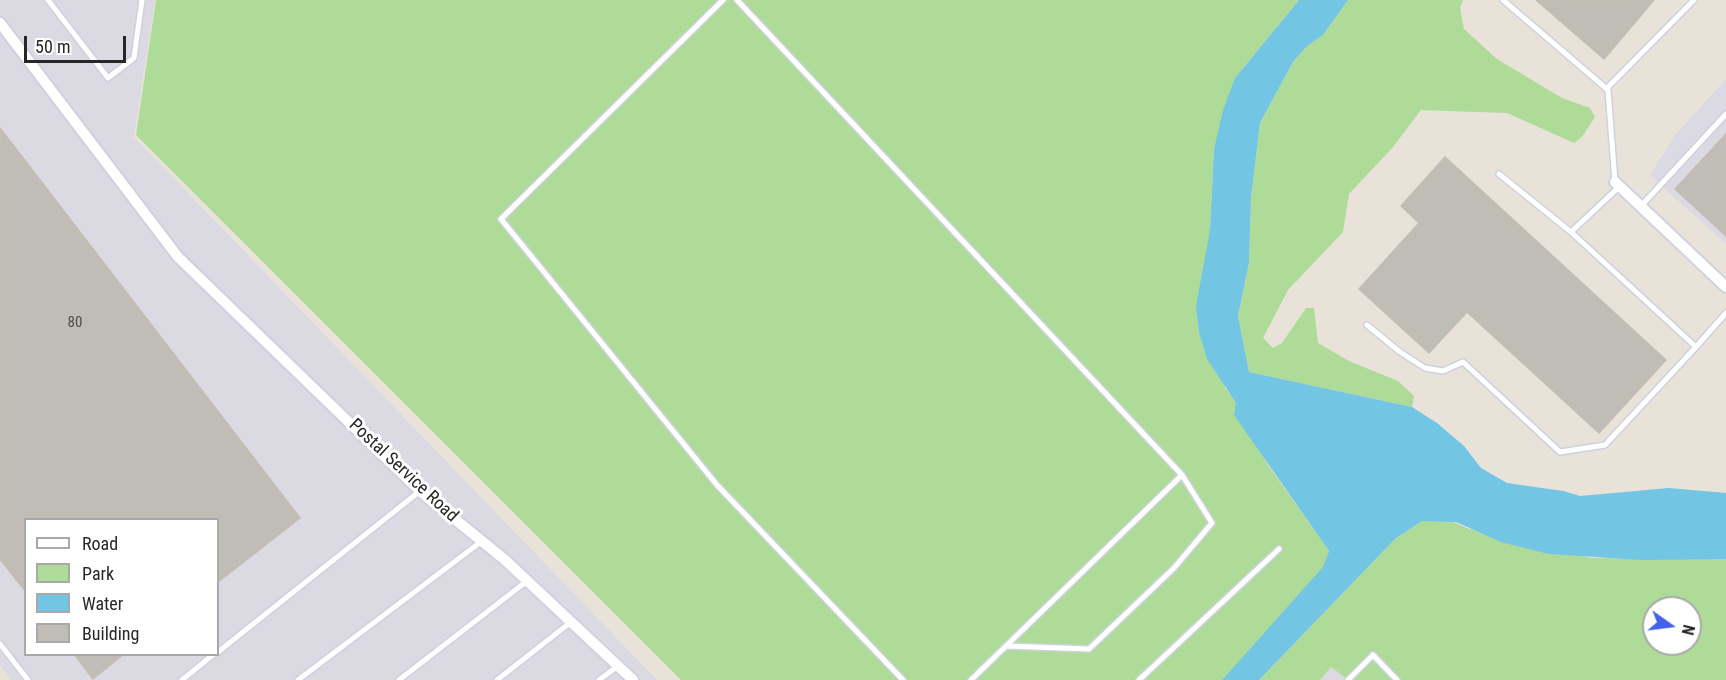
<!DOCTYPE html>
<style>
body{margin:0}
#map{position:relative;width:1726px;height:680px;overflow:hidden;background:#e8e2d9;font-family:"Roboto Condensed",sans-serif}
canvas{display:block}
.legend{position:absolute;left:24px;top:518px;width:195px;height:138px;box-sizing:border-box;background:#fff;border:2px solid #a9a9a9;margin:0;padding:8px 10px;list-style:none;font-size:18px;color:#272727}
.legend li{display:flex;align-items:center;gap:12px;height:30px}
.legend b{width:30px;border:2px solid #a9a9a9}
.north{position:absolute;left:1642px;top:596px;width:60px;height:60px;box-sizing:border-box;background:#fff;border:2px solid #a9a9a9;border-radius:50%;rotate:104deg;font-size:16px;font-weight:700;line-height:24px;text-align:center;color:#272727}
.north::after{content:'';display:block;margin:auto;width:21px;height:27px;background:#4462ea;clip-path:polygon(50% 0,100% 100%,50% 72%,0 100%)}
.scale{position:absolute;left:24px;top:36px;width:102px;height:27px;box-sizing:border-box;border:3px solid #272727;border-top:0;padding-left:8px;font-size:18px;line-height:21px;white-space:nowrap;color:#272727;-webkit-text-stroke:4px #fff;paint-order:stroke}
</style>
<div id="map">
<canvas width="1726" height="680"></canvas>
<ul class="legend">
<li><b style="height:8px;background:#fff"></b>Road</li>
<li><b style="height:16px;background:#afdb99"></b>Park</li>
<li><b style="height:16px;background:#73c5e4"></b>Water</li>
<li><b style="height:16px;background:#c0bcb6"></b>Building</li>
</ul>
<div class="north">N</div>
<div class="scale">50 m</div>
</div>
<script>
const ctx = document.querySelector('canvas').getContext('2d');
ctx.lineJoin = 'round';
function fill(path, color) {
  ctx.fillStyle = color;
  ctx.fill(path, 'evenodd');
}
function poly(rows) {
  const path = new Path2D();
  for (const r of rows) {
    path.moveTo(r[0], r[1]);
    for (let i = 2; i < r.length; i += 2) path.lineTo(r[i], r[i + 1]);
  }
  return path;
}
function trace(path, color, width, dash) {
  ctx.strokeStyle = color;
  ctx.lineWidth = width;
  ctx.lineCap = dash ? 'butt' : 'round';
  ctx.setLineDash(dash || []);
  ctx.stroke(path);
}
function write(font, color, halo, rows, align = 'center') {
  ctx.font = font + ' "Roboto Condensed",sans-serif';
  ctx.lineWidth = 6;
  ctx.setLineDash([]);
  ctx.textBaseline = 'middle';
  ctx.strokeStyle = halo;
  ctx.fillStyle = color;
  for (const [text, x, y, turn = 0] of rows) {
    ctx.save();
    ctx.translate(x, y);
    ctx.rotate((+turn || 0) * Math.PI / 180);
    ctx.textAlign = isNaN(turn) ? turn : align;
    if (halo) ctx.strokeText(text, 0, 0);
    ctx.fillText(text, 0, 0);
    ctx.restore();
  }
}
const industrial = poly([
 [0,0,155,0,134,137,657,680,11,680,0,665],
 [26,520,218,520,218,654,26,654],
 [1726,79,1726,244,1650,175,1675,135],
 [1331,667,1348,680,1320,680]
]);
const green = poly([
 [156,0,1299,0,1235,78,1214,149,1210,230,1225,388,1237,403,1266,462,1329,551,1324,567,1222,680,681,680,136,135],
 [1348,0,1463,0,1460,8,1464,29,1497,59,1562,98,1590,108,1595,117,1582,137,1574,143,1507,113,1421,110,1393,147,1349,194,1343,232,1288,290,1263,338,1273,348,1282,343,1306,308,1314,308,1318,343,1349,361,1398,381,1414,396,1412,407,1249,372,1238,316,1249,263,1251,198,1260,123,1293,62,1307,46,1323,35],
 [1449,520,1469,529,1591,558,1726,559,1726,680,1348,680,1331,667,1320,680,1259,680,1395,539,1422,521],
 [1654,608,1690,608,1690,644,1654,644]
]);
const water = poly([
 [1299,0,1348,0,1323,35,1307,46,1293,62,1260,123,1251,198,1249,263,1238,316,1249,372,1412,407,1437,423,1464,446,1481,468,1507,483,1563,491,1580,496,1669,488,1726,493,1726,559,1641,560,1549,554,1501,542,1456,522,1422,521,1395,539,1259,680,1222,680,1323,567,1329,551,1234,415,1236,403,1207,359,1199,332,1196,306,1210,230,1214,149,1223,110,1235,78]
]);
const building = poly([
 [1536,0,1654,0,1604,59,1536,0],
 [0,128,300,518,218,582,218,519,26,519,26,592,0,559,0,128],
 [1726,134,1726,236,1675,189,1726,134],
 [1445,157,1666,360,1599,433,1467,312,1429,353,1359,289,1419,223,1401,206,1445,157],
 [74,654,124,654,93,679,74,654]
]);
const lane = poly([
 [48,0,108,78,134,58,142,0],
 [723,0,501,219,717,485,903,680],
 [737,0,1182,475,971,680],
 [1503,0,1608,90,1615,182],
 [1607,88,1694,0],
 [1499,174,1571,232],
 [1620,186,1571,232,1696,347,1726,313],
 [1641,206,1726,114],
 [1367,325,1400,352,1425,368,1443,371,1463,362,1560,452,1605,445,1696,347],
 [0,644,28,680],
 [1006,646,1089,649,1174,568,1212,523,1182,475],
 [218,652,420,491],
 [182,680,214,654],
 [298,680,482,541],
 [399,680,527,581],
 [497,680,571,622],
 [599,680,618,666],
 [1139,680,1279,549],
 [1348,680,1373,655,1397,680]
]);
const street = poly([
 [0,23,178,257,420,491,504,559,633,680],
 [1615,182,1726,287]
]);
const numberNames = [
 ["80",75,323]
];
const streetNames = [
 ["Postal Service Road",403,471,43]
];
fill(industrial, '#dbd9e1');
fill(green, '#afdb99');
fill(water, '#73c5e4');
fill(building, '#c0bcb6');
trace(building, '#c3bdb3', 1.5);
trace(lane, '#ced1df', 8);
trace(street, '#ced1df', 14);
trace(lane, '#fff', 5);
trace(street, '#fff', 10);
write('15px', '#4d4c4b', null, numberNames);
write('18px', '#272727', '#fff', streetNames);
</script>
